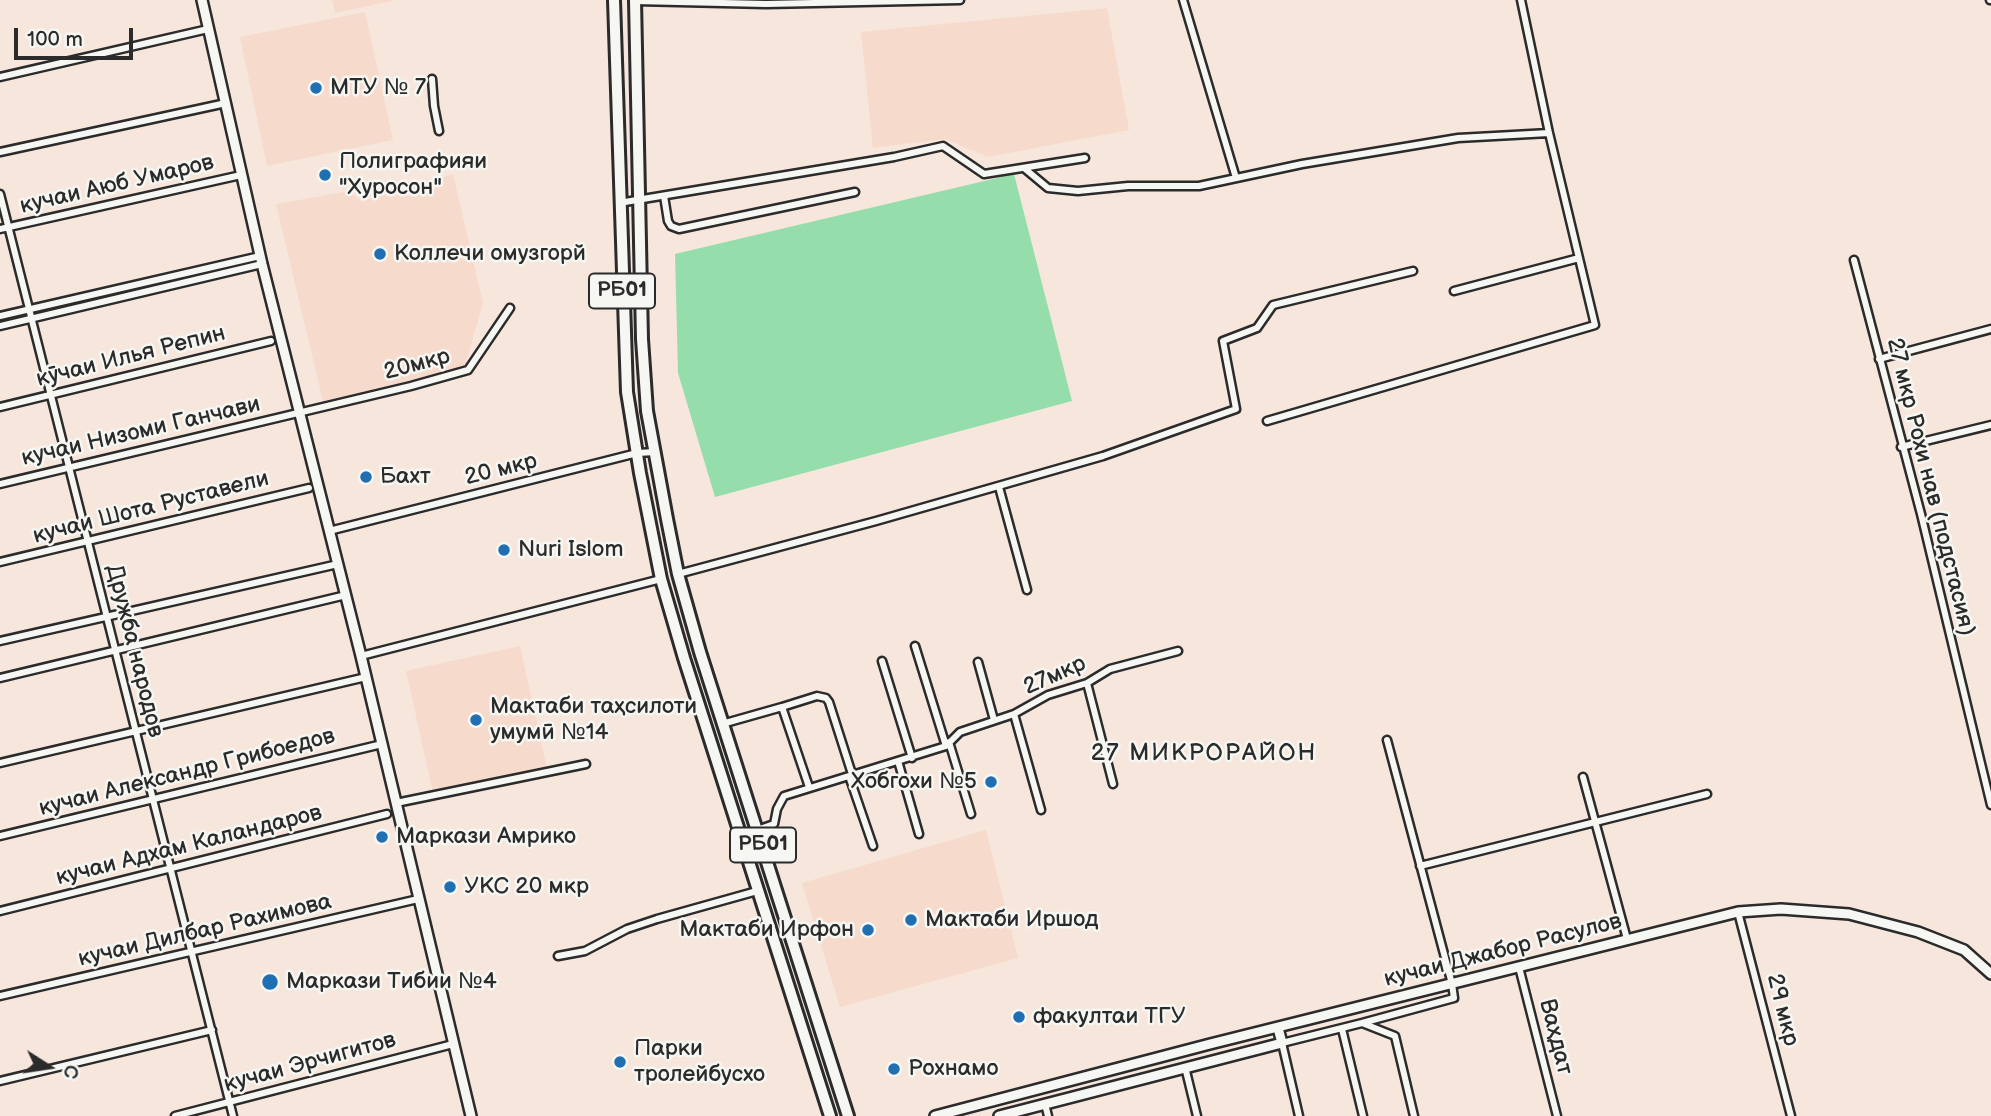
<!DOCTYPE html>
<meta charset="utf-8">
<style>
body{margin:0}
#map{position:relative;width:1991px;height:1116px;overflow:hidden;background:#f6e6dc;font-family:"Balsamiq Sans",sans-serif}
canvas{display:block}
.north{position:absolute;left:14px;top:1032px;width:70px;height:70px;-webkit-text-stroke:5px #f6f6f2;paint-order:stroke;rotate:102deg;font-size:19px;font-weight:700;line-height:28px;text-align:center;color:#2b2b2b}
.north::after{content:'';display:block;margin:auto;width:24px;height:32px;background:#2b2b2b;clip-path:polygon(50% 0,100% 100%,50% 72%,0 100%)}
.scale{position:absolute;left:14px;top:28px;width:119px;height:32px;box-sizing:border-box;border:4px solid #2b2b2b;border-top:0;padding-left:9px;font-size:21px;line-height:24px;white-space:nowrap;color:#2b2b2b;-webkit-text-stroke:5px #f6f6f2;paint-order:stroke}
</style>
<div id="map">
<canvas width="1991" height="1116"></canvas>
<div class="north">С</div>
<div class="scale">100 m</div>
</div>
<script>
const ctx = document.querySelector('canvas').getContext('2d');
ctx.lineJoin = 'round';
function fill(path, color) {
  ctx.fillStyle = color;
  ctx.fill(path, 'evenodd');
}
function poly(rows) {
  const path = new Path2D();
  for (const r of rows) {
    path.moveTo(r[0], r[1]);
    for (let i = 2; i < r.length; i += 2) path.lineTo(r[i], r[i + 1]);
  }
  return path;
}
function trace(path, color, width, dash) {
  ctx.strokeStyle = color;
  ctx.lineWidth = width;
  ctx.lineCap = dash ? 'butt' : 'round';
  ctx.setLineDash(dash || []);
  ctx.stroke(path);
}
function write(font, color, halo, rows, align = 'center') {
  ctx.font = font + ' "Balsamiq Sans",sans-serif';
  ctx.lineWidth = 5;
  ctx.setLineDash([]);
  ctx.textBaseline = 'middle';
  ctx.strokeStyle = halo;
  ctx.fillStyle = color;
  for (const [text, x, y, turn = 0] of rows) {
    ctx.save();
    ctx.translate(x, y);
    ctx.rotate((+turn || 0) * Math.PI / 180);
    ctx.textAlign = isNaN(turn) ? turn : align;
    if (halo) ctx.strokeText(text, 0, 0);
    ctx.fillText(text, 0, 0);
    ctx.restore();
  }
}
const built = poly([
 [332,0,396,0,335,13],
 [1107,8,1129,130,988,157,945,139,873,148,861,32],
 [365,12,393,140,267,166,240,37],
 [453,174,483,303,464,369,323,401,276,204,350,191,361,201],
 [520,646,547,768,433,793,406,671],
 [986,830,1018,958,840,1007,802,883]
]);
const green = poly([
 [1014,174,1072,401,715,497,678,373,675,254]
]);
const street = poly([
 [1183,0,1236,178],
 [1990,0,1991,0],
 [635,1,766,4,960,0],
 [0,77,208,29],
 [432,79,434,106,439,131],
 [0,152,226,103],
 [1024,168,1048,188,1078,191,1128,186,1199,186,1302,164,1458,138,1549,133],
 [0,194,233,1116],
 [664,196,668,221,671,226,679,229,855,192],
 [619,203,894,157,943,146,984,174,1085,158],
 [0,229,241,175],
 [1854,260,1921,514,1991,805],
 [1454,291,1579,258],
 [0,316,260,256],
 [0,326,262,264],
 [1879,359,1991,329],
 [0,407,271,341],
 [1267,421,1595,325,1549,133,1521,0],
 [1901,447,1991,425],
 [0,484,411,386,468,370,510,308],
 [999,487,1027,590],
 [329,531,637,453,655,452],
 [0,562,309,488],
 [678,574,876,521,1103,456,1236,409,1223,341,1257,328,1273,305,1413,271],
 [0,641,338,564],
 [915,646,946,746],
 [361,656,661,579],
 [882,661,912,758],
 [978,662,994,720],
 [0,678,346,595],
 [1087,683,1113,784],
 [782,707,817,696,826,698,829,702,852,774],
 [1014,714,1041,810],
 [722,724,782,707,809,787],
 [949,742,971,814],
 [898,761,919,834],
 [0,763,366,677],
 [849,776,873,846],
 [1583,777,1627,939],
 [396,803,586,764],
 [0,836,382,744],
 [740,836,774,824,777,809,784,796,946,746,960,732,1014,714,1048,695,1087,683,1110,669,1178,651],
 [1420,866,1707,794],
 [0,911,387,814],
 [1738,912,1791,1116],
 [558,956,585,951,627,929,657,919,757,891],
 [1519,967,1557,1116],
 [0,996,418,899],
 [1362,1023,1454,998,1452,984,1387,740],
 [1342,1029,1363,1116],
 [1185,1067,1197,1116],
 [0,1081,212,1030],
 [1045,1104,1048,1116],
 [175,1116,453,1044],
 [1299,1116,1282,1043,1362,1023,1395,1036,1414,1116]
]);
const secondary = poly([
 [202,0,262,264,361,656,471,1116],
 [935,1116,1210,1044,1738,912,1781,909,1849,914,1918,932,1964,950,1991,974],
 [999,1116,1282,1043,1278,1028]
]);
const highway = poly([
 [614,0,627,392,640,473,661,579,684,658,830,1116],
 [635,0,642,339,647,411,667,519,678,574,700,652,848,1116]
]);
const markers = [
 [316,88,7,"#1f6fb2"],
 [325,175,7,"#1f6fb2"],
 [380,254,7,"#1f6fb2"],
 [366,477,7,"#1f6fb2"],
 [504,550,7,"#1f6fb2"],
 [476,720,7,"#1f6fb2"],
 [991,782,7,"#1f6fb2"],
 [382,837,7,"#1f6fb2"],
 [450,887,7,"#1f6fb2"],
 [911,920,7,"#1f6fb2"],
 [868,930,7,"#1f6fb2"],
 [270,982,9,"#1f6fb2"],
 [1019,1017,7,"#1f6fb2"],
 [620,1062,7,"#1f6fb2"],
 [894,1069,7,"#1f6fb2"]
];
const shields = [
 [622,291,66],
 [763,845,66]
];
const shieldNames = [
 ["РБ01",622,291],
 ["РБ01",763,845]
];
const poiNames = [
 ["МТУ № 7",330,88],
 ["Полиграфияи",339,162],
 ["\"Хуросон\"",339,188],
 ["Коллечи омузгорй",394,254],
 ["Бахт",380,477],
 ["Nuri Islom",518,550],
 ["Мактаби таҳсилоти",490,707],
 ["умумӣ №14",490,733],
 ["Хобгохи №5",977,782,"right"],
 ["Маркази Амрико",396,837],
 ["УКС 20 мкр",464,887],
 ["Мактаби Иршод",925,920],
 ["Мактаби Ирфон",854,930,"right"],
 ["Маркази Тибии №4",286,982],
 ["факултаи ТГУ",1033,1017],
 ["Парки",634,1049],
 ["тролейбусхо",634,1075],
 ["Рохнамо",908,1069]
];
const streetNames = [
 ["кучаи Аюб Умаров",117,185,-13],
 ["кӯчаи Илья Репин",131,357,-14],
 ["20мкр",417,365,-15],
 ["кучаи Низоми Ганчави",141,432,-13],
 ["20 мкр",501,470,-14],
 ["27 мкр Рохи нав (подстасия)",1930,487,76],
 ["кучаи Шота Руставели",151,508,-14],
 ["Дружба народов",134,651,76],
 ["27мкр",1055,676,-24],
 ["кучаи Александр Грибоедов",187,773,-14],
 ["кучаи Адхам Каландаров",189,846,-14],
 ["кучаи Дилбар Рахимова",205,931,-13],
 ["кучаи Джабор Расулов",1503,951,-14],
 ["29 мкр",1782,1010,76],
 ["Ваҳдат",1555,1037,76],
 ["кучаи Эрчигитов",310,1063,-15]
];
const neighbourhoodNames = [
 ["27 МИКРОРАЙОН",1204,754]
];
fill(built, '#f6dbcd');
fill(green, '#96ddac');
trace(street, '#2b2b2b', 11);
trace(secondary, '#2b2b2b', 14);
trace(highway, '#2b2b2b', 16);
trace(street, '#f6f6f2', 6);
trace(secondary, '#f6f6f2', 9);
trace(highway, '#f6f6f2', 10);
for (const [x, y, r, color] of markers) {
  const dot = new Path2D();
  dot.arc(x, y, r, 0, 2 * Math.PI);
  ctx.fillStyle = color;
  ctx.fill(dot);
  trace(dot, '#f6f6f2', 2.5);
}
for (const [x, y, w] of shields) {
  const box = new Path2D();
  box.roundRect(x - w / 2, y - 17.5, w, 35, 5);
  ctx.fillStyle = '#f6f6f2';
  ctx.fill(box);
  trace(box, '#2b2b2b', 2);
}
write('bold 21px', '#2b2b2b', null, shieldNames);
write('23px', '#2b2b2b', '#f6f6f2', poiNames, 'left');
write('23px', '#2b2b2b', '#f6f6f2', streetNames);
ctx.letterSpacing = '2px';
write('24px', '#2b2b2b', '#f6f6f2', neighbourhoodNames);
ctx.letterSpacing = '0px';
</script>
